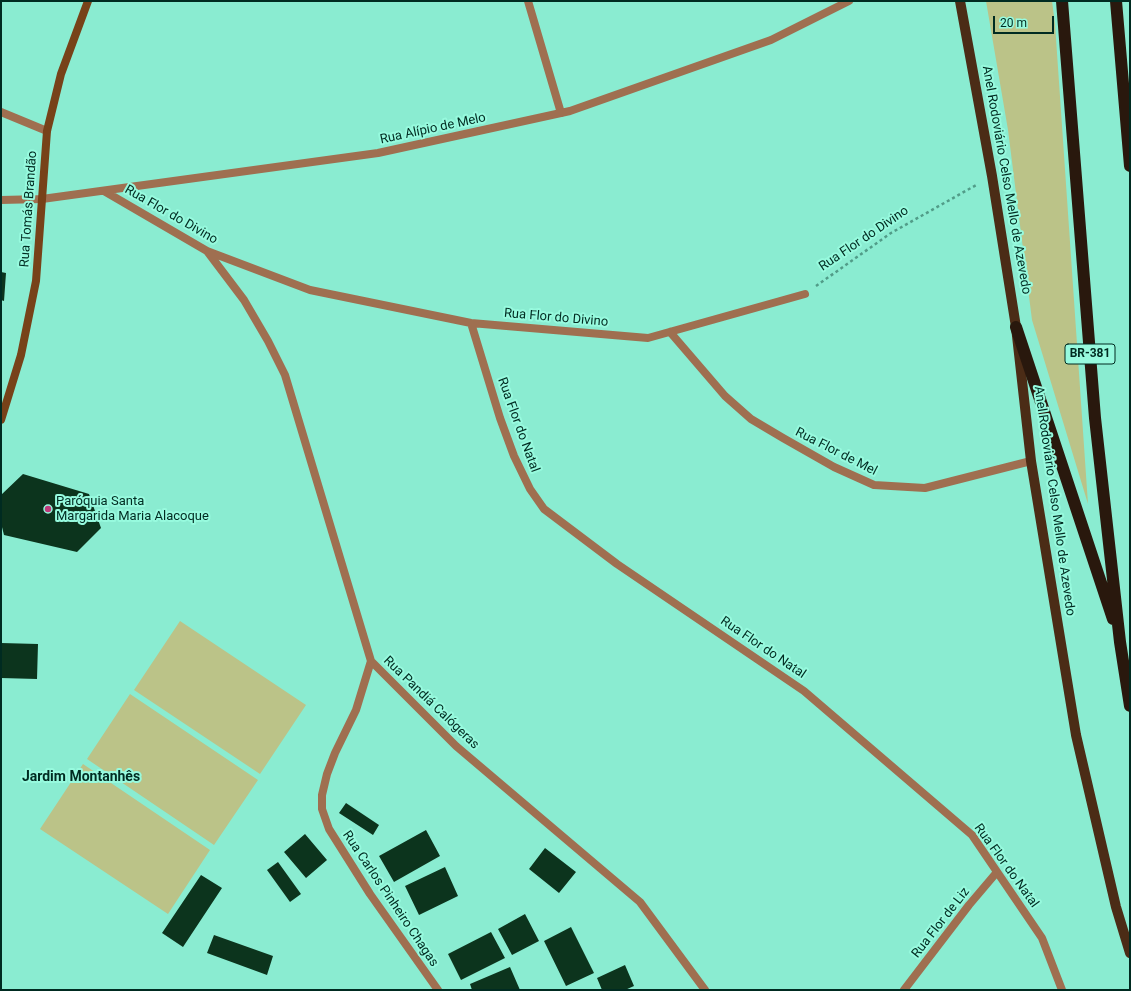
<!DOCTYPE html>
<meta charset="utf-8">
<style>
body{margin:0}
#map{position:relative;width:1131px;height:991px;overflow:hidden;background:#8aecd1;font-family:Roboto,sans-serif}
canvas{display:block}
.frame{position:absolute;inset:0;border:2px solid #002b21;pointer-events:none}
.scale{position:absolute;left:993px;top:16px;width:61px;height:18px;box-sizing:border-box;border:2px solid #002b21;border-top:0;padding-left:5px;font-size:12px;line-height:14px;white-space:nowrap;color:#002b21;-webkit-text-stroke:3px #97fade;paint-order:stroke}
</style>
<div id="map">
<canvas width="1131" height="991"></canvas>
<div class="frame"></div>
<div class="scale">20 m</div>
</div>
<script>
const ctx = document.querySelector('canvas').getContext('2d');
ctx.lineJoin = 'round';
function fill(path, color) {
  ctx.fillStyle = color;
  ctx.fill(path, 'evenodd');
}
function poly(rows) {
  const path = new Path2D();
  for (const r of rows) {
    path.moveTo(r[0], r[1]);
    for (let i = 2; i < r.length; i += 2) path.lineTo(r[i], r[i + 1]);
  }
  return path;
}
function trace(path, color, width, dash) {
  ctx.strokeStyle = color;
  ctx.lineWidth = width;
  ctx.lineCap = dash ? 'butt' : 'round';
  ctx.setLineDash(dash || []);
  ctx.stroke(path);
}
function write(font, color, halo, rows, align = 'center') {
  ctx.font = font + ' Roboto,sans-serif';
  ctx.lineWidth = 4;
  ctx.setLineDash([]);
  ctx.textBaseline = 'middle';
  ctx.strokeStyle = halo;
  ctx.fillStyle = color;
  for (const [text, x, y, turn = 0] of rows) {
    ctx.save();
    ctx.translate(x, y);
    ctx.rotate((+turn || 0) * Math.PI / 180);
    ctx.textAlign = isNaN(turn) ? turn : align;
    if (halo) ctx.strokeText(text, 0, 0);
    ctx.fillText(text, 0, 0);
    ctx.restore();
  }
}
const green = poly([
 [986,1,1052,1,1055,24,1088,504,1032,320,1008,130],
 [180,621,306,705,260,774,134,690],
 [130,694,258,780,214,845,87,759],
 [83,764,210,850,168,914,40,829]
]);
const building = poly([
 [1,272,6,273,4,301,1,300],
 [23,474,89,494,101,528,77,552,4,535,1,523,1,495],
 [1,643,38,644,37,679,1,678],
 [346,803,379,825,373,835,339,813],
 [426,830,440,856,394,882,379,856],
 [305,834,327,860,306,878,284,852],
 [545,848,576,872,559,893,529,869],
 [278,862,301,894,290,902,267,870],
 [445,867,458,896,419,915,405,886],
 [201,875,222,888,183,947,162,933],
 [525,914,539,941,512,955,498,929],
 [571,927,594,973,566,986,544,941],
 [491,932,505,958,461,980,448,954],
 [214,935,273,956,267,975,207,953],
 [625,965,634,986,625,990,602,990,597,978],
 [510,967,520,990,472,990,470,984]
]);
const path = poly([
 [816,286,891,233,978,184]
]);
const lane = poly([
 [528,1,561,113]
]);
const street = poly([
 [1,112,47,131],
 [104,191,207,251,310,290,471,323,648,338,805,294],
 [1,200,42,199,378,153,570,111,771,40,849,1],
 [207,251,244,300,268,341,285,375,371,661,456,746,640,902,705,990],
 [471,323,500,418,514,456,530,489,544,509,617,564,804,691,972,835,1042,938,1062,990],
 [670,332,725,396,751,419,783,438,834,467,874,485,925,488,1031,461],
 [371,661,356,710,335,753,327,774,322,795,322,809,329,829,370,894,438,990],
 [904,990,969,905,997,872]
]);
const secondary = poly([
 [1,420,21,355,36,281,47,131,61,74,88,1]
]);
const primary = poly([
 [960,1,992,176,1016,327,1031,461,1076,735,1116,907,1130,953]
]);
const highway = poly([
 [1062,1,1095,418,1120,642,1130,706],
 [1116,1,1130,166],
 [1016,327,1113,619]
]);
const markers = [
 [48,509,4,"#be397b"]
];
const shields = [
 [1090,354,50]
];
const shieldNames = [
 ["BR-381",1090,354]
];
const streetNames = [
 ["Rua Alípio de Melo",433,129,-12],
 ["Anel Rodoviário Celso Mello de Azevedo",1006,180,80],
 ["Rua Tomás Brandão",29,209,-86],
 ["Rua Flor do Divino",171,215,30],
 ["Rua Flor do Divino",864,239,-34],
 ["Rua Flor do Divino",556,318,5],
 ["Rua Flor do Natal",518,425,70],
 ["Rua Flor de Mel",836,452,27],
 ["Anel Rodoviário Celso Mello de Azevedo",1054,501,82],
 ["Rua Flor do Natal",763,648,34],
 ["Rua Pandiá Calógeras",431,703,44],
 ["Rua Flor do Natal",1006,866,54],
 ["Rua Carlos Pinheiro Chagas",390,899,56],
 ["Rua Flor de Liz",941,923,-52]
];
const poiNames = [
 ["Paróquia Santa",56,502],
 ["Margarida Maria Alacoque",56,517]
];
const neighbourhoodNames = [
 ["Jardim Montanhês",81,777]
];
fill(green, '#bbc388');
fill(building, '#0c341d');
trace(path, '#519c88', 2.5, [3, 3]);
trace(lane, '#9f6f50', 8);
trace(street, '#9f6f50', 8);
trace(secondary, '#774219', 8);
trace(primary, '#4b2c16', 10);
trace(highway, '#29180d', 12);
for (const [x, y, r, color] of markers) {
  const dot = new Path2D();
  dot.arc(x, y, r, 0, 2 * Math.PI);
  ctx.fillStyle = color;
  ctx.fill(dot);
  trace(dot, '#97fade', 1.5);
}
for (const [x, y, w] of shields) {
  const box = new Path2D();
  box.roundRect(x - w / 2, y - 10, w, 20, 3);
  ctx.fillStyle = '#97fade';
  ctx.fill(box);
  trace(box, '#002b21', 1);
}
write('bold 12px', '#002b21', null, shieldNames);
write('13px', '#002b21', '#97fade', streetNames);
write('13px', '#002b21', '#97fade', poiNames, 'left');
write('bold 14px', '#002b21', '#97fade', neighbourhoodNames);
</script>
